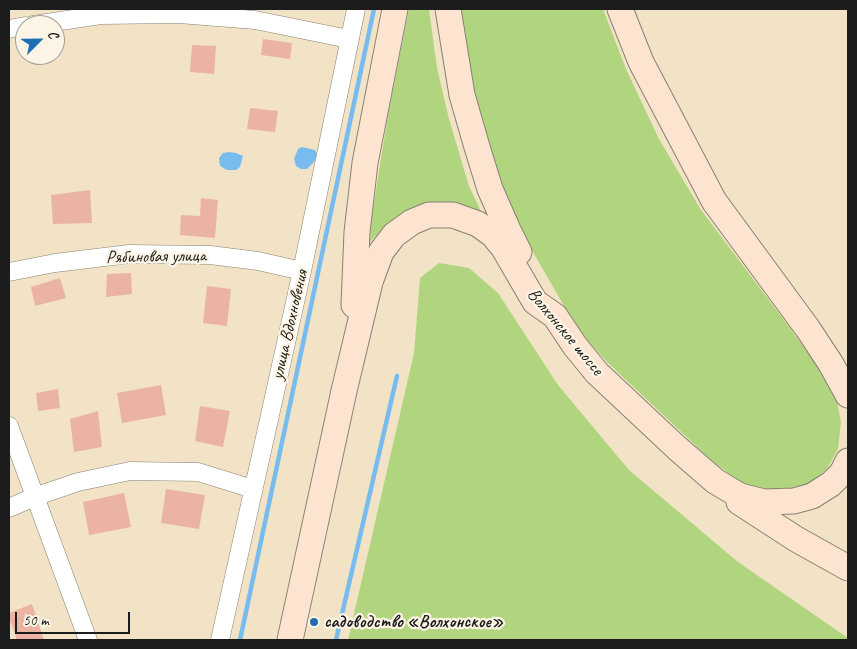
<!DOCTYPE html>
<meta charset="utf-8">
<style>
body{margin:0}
#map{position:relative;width:857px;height:649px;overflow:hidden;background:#f2e3c6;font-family:Caveat,sans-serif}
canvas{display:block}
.frame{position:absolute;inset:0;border:10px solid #1c1c1c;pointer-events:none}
.north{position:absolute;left:15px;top:15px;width:50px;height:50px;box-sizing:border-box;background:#fcf5e5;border:1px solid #a29e95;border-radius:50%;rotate:67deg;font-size:14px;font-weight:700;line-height:20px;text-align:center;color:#1c1c1c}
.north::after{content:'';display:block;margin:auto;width:18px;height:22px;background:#1f6fb2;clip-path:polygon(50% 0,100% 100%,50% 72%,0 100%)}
.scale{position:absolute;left:15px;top:612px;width:115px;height:22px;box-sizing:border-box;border:2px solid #1c1c1c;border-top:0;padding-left:6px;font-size:15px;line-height:18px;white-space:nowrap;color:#1c1c1c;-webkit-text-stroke:4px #fcf5e5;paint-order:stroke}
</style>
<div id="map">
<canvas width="857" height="649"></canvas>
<div class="frame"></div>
<div class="north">С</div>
<div class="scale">50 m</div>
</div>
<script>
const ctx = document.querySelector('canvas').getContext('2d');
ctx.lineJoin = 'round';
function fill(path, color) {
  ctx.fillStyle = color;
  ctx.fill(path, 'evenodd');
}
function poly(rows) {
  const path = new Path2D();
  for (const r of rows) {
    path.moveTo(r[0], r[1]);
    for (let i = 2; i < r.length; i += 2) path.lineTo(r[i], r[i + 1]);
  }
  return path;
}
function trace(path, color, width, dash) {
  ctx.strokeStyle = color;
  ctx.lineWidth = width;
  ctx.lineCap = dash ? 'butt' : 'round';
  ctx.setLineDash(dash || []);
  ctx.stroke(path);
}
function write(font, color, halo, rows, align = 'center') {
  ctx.font = font + ' Caveat,sans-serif';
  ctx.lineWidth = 4.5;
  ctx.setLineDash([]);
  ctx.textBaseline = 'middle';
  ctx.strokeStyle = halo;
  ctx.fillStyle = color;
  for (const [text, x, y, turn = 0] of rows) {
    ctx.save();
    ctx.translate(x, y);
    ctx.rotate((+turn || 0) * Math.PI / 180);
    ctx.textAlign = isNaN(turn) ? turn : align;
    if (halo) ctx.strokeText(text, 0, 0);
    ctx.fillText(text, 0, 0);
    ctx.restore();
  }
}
const green = poly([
 [409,9,429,9,437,68,449,119,469,186,488,226,408,212,388,223,370,242,372,215,388,115],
 [459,9,603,9,626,69,659,139,701,210,787,324,823,374,836,396,841,422,838,449,827,469,810,483,794,491,762,491,740,482,711,460,608,363,587,340,568,313,522,233,495,170,475,104],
 [439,263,469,268,498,293,558,385,629,470,738,562,848,638,848,640,348,640,414,353,420,278]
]);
const water = poly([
 [302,147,315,150,317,155,314,162,307,169,301,169,296,166,294,159,298,149],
 [229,152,236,153,243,156,240,167,236,170,227,170,220,166,219,158,223,153]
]);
const stream = poly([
 [240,640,374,9],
 [336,640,397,376]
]);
const building = poly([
 [263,39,292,43,290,59,261,55],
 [192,45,216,46,214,74,190,72],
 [250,108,278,111,275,132,247,129],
 [90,190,92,223,53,224,51,195],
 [201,198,218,200,215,238,180,235,181,215,200,216],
 [131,273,132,294,106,297,107,274],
 [60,278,66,298,35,306,31,287],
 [207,286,231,289,227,326,203,323],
 [161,385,166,415,122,423,117,393],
 [58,389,60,408,38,411,36,393],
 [200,406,230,411,223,447,195,441],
 [98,411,102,447,74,452,70,419],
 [166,489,205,495,199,529,161,523],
 [124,493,131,527,89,535,83,502],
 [32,604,44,640,17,640,9,618,9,613]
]);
const street = poly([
 [33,25,101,15,179,14,255,20,349,39],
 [9,29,25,26],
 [9,272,55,263,129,254,210,255,258,261,302,271],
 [9,426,88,640],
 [9,508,34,497,78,482,130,471,198,472,253,489],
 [220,640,302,271,356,9]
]);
const secondary = poly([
 [448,9,462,95,477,147,490,189,508,230,519,252],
 [620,9,641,62,714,201,808,329,831,364,848,395],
 [354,305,357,232,365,163,395,9],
 [739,502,796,539,848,568],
 [290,640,344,391,370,282,381,252,394,235,412,222,429,215,453,215,478,224,493,235,503,247,535,302,555,316,575,346,597,373,677,448,715,481,740,496,764,502,794,501,812,496,831,484,842,473,848,461]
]);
const markers = [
 [314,622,5,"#1f6fb2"]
];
const streetNames = [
 ["Рябиновая улица",156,257,-1],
 ["улица Вдохновения",290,325,-77],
 ["Волхонское шоссе",565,332,50]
];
const poiNames = [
 ["садоводство «Волхонское»",324,622]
];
fill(green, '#b1d57e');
fill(water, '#78bcef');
trace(stream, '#78bcef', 4.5);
fill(building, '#ebb3a1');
trace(street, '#878071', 19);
trace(secondary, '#878071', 27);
trace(street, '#fff', 18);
trace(secondary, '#fde4d1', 25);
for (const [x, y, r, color] of markers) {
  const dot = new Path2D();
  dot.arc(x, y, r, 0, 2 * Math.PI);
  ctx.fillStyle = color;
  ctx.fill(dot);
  trace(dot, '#fcf5e5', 2);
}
write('18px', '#1c1c1c', '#fcf5e5', streetNames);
write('bold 18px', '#1c1c1c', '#fcf5e5', poiNames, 'left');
</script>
